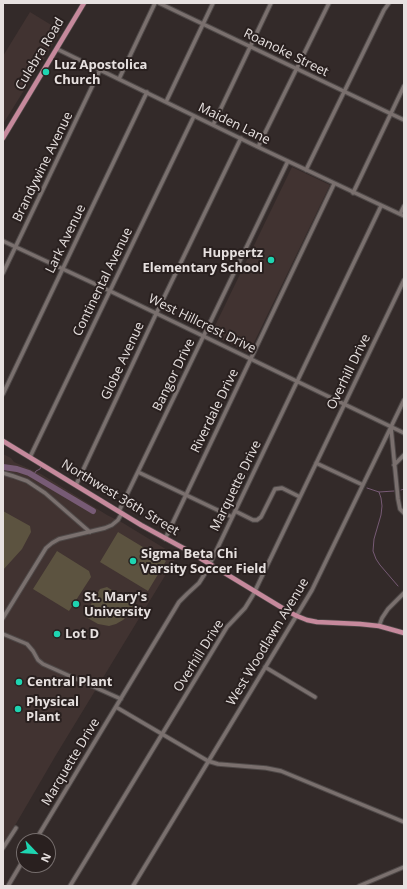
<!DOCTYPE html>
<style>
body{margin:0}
#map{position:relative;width:407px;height:889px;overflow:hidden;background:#332a29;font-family:"Open Sans",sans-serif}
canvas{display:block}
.frame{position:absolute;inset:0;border:4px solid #e7e1e0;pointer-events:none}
.north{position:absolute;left:16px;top:833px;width:40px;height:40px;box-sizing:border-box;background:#29201f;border:1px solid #756d6c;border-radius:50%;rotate:115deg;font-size:11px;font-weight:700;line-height:16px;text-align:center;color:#e7e1e0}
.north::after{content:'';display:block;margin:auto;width:14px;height:18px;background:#1ed5b1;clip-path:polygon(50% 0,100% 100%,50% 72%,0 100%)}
</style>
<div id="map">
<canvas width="407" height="889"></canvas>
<div class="frame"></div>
<div class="north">N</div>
</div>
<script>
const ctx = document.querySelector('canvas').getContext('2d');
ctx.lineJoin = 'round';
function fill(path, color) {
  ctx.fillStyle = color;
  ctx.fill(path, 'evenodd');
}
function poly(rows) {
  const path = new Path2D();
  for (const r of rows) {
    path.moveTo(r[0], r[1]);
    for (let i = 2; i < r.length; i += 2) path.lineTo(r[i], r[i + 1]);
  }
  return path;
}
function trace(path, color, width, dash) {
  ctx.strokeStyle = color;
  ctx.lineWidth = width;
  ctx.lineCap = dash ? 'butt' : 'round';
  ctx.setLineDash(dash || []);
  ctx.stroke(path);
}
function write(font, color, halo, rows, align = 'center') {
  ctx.font = font + ' "Open Sans",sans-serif';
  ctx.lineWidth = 4;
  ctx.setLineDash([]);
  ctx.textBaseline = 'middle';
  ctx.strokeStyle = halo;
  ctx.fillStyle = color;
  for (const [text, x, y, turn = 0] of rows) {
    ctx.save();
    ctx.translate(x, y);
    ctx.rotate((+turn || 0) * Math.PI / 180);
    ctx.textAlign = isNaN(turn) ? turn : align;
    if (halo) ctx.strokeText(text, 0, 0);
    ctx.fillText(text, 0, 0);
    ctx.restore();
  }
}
const built = poly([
 [30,12,61,31,3,124,3,56],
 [292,167,330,185,249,353,211,334],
 [3,454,11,458,14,462,41,474,107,515,123,523,177,556,56,755,3,846]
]);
const green = poly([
 [3,511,30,526,31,532,22,549,3,570],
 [118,532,166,561,148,591,100,562],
 [57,551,89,571,91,577,69,611,33,589],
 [107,587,134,604,126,617,123,620,116,624,109,626,98,624,84,616,100,589]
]);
const stream = poly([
 [33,476,36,471,40,469,41,467],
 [367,488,379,492,394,491],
 [401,490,404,489],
 [379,492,381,498,382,506,381,515,374,539,373,551,376,559,380,565,398,586]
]);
const river = poly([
 [3,467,17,469,29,473,93,511]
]);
const minor = poly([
 [159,3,404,120],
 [57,49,258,147,404,216],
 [119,79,155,3],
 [166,102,213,3],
 [213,125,271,3],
 [258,147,329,3],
 [306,170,384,10,389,3],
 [353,193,404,86],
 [400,214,404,206],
 [3,241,110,291,404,433],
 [3,273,100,70],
 [3,394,147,92],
 [391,428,398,499,400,509,404,513],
 [30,457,194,116],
 [316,463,363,485],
 [394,465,404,455],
 [138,472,232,517],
 [3,473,13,476,27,481,45,493,90,532],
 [76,485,156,314,241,138],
 [119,511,288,161],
 [235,511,253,520,257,520,261,517,275,489,282,488,300,497],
 [165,539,334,184],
 [3,618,46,548,52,543,59,539,105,528,112,525,118,520,122,513],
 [379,626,382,618,388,609,404,593],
 [3,634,27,644,33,651,38,660,43,664,121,699],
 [265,667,315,697],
 [116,707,208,761,218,764,266,768,281,771,404,822],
 [35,841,179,602,187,594,199,583,206,572,381,206],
 [3,848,16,828],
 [8,886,24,859],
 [70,886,227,627,245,608,253,595,404,280],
 [133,886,312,590,404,400],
 [359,886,404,867]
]);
const major = poly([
 [3,138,84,3],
 [3,441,141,525,185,549,289,612,297,616,307,620,317,622,360,624,379,626,404,633]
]);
const markers = [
 [46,72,4,"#1ed5b1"],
 [271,260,4,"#1ed5b1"],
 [133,561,4,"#1ed5b1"],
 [76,604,4,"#1ed5b1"],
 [57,634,4,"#1ed5b1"],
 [19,682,4,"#1ed5b1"],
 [18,709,4,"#1ed5b1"]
];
const streetNames = [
 ["Roanoke Street",286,53,26],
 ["Culebra Road",40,54,-59],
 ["Maiden Lane",234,124,26],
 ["Brandywine Avenue",43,167,-64],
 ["Lark Avenue",66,239,-64],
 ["Continental Avenue",103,282,-64],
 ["West Hillcrest Drive",202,324,26],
 ["Globe Avenue",123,361,-65],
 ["Overhill Drive",349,372,-64],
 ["Bangor Drive",174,375,-64],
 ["Riverdale Drive",215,411,-64],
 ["Marquette Drive",236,486,-64],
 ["Northwest 36th Street",120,498,31],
 ["West Woodlawn Avenue",268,642,-59],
 ["Overhill Drive",199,656,-58],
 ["Marquette Drive",71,762,-59]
];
const poiNames = [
 ["Luz Apostolica",54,65],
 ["Church",54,80],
 ["Huppertz",263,253,"right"],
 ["Elementary School",263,268,"right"],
 ["Sigma Beta Chi",141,554],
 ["Varsity Soccer Field",141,569],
 ["St. Mary's",84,597],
 ["University",84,612],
 ["Lot D",65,634],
 ["Central Plant",27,682],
 ["Physical",26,702],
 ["Plant",26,717]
];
fill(built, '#413331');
fill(green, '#5c5340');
trace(stream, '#775b75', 1);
trace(river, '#775b75', 6);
trace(minor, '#4f4948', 5.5);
trace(major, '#4f4948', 6);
trace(minor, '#7a706e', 3.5);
trace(major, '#c6899c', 4.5);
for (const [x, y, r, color] of markers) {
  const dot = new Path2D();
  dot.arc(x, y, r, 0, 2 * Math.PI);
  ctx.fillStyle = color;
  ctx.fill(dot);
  trace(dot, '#29201f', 1.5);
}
write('13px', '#e7e1e0', '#29201f', streetNames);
write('bold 13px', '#e7e1e0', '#29201f', poiNames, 'left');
</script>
